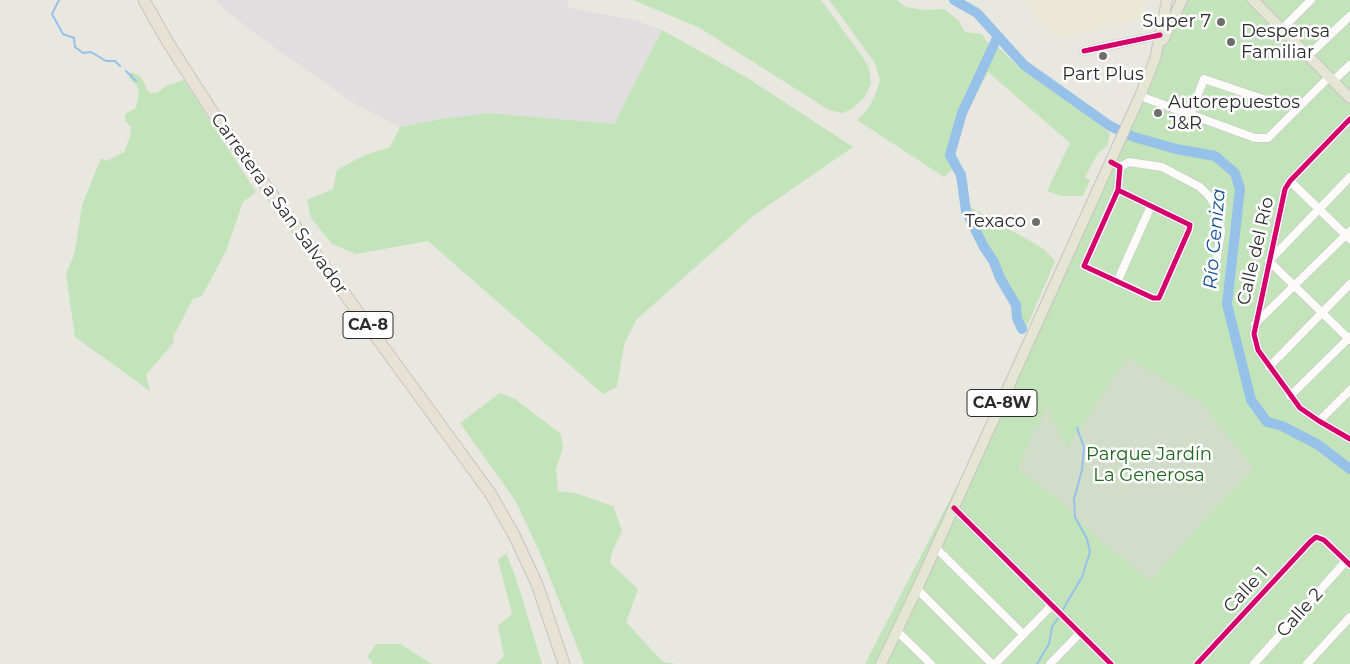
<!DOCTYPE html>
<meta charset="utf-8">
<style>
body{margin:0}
canvas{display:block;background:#e8e7e0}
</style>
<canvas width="1350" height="664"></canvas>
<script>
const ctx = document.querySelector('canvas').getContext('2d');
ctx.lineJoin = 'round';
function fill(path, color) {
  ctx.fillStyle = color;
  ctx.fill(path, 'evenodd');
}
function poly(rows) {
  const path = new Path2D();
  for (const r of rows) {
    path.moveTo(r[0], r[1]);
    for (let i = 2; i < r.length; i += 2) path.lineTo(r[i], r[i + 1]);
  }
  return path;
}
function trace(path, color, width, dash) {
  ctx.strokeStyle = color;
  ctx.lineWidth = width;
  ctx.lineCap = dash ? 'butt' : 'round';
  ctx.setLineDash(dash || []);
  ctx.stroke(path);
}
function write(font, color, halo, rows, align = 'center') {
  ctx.font = font + ' Montserrat,sans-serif';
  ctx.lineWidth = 5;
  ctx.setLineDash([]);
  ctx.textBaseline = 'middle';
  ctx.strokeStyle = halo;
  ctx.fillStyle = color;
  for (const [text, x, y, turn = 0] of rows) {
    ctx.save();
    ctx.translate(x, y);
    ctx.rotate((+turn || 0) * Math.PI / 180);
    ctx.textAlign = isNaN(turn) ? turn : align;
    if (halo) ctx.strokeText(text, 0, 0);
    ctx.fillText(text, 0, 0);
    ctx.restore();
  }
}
const industrial = poly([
 [216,0,567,0,569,8,634,20,662,30,614,124,490,113,441,119,400,127,355,104,264,40,226,11]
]);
const education = poly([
 [1023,0,1144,0,1143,18,1065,38,1050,34]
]);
const green = poly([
 [633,0,821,0,864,59,869,68,871,84,864,98,852,109,842,113,829,110,698,27],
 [829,0,897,0,906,7,924,10,944,9,958,20,965,32,982,34,986,41,1000,49,1018,66,1095,121,1110,133,1108,145,1098,153,1085,177,1090,180,1083,196,1061,196,1047,191,1070,143,988,72,966,114,953,154,958,163,944,177,857,120,868,109,876,93,880,80,875,63],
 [1178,0,1350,0,1350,664,865,664,1002,399],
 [662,30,746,77,853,147,753,216,636,320,624,345,617,387,603,394,428,241,356,254,332,244,311,218,307,200,333,189,337,170,365,155,390,147,400,127,441,119,490,113,614,124],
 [131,72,141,77,149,93,156,93,168,85,184,80,256,192,243,202,226,251,202,296,193,299,173,337,174,342,146,375,150,391,75,337,66,274,75,252,82,205,101,158,107,161,124,152,130,137,131,127,125,121,125,114,136,108,139,93,137,86,129,78],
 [968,206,1044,249,1055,261,1026,329,1019,317,1018,303,1001,278,995,262,985,247],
 [500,393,515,399,561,434,563,448,556,469,558,491,575,493,613,506,622,531,612,552,610,563,638,589,626,622,663,662,677,664,584,664,541,555,515,500,460,423],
 [506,553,516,578,542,664,496,664,504,656,498,626,512,614,498,560],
 [376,644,400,644,432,664,372,664,372,661,367,658]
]);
const cemetery = poly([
 [1127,357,1201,402,1254,469,1206,518,1151,581,1095,536,1059,500,1017,469,1033,434,1033,429,1038,428,1046,404,1067,448]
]);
const stream = poly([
 [59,0,52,14,63,34,74,38,75,47,83,53,91,52,106,61,115,61,120,66],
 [126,71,136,81],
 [1062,611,1082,577,1090,552,1087,539,1075,517,1074,499,1082,470,1084,447,1077,428],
 [1037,664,1049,644,1052,627,1060,615]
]);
const river = poly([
 [954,0,977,13,1024,65,1110,126,1134,137,1176,149,1215,156,1235,173,1240,189,1227,304,1251,400,1267,422,1282,426,1317,444,1350,469],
 [998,36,962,113,950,155,961,175,966,211,984,247,994,262,1000,278,1016,305,1017,318,1022,329]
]);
const minor = poly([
 [1282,29,1311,0],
 [1084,51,1160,35],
 [1308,56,1350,16],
 [1333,81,1350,65],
 [1140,96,1255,138,1268,138,1329,77],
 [1190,115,1204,79,1266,100],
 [1350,119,1290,181,1285,189,1254,334,1258,350,1300,408,1319,421,1350,439],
 [1111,162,1120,167,1118,190,1084,266,1153,298,1159,298,1189,230,1190,225,1118,190],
 [1120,167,1129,162,1162,167,1200,187,1209,196,1219,212,1221,232,1213,281],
 [1350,177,1269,261,1350,340],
 [1290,181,1350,239],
 [1117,282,1151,206],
 [1255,324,1350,231],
 [1269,367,1350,284],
 [1290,396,1350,337],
 [1319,421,1350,390],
 [954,508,1111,664],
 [936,548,1023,634],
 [917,589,992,664],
 [897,631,931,664],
 [995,664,1052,605],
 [1050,664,1080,633],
 [1197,664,1310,542,1316,537,1324,540,1350,565],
 [1254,664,1346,561],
 [1307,664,1350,617]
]);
const major = poly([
 [1253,0,1350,98],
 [1163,40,1182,0],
 [881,664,917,589,1140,96,1155,59,1167,0]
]);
const highway = poly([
 [144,0,167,41,217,119,490,493,514,535,537,584,564,664]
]);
const cycleway = poly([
 [1084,51,1160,35],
 [1350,119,1290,181,1285,189,1254,334,1258,350,1300,408,1319,421,1350,439],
 [1111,162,1120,167,1118,190,1084,266,1153,298,1159,298,1189,230,1190,225,1118,190],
 [954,508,1111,664],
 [1197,664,1310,542,1316,537,1324,540,1350,565]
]);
const markers = [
 [1221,22,5,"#6d6d6a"],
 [1231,42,5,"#6d6d6a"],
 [1103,56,5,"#6d6d6a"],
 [1158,113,5,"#6d6d6a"],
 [1036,222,5,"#6d6d6a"]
];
const shields = [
 [368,325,50],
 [1002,403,70]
];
const shieldNames = [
 ["CA-8",368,325],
 ["CA-8W",1002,403]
];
const poiNames = [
 ["Super 7",1211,22],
 ["Despensa",1241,32,"left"],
 ["Familiar",1241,53,"left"],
 ["Part Plus",1103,75,"center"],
 ["Autorepuestos",1168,103,"left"],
 ["J&R",1168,124,"left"],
 ["Texaco",1026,222]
];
const streetNames = [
 ["Carretera a San Salvador",279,204,54],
 ["Calle del Río",1256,251,-77],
 ["Calle 1",1246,590,-47],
 ["Calle 2",1300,613,-48]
];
const parkNames = [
 ["Parque Jardín",1149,455],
 ["La Generosa",1149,476]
];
const waterNames = [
 ["Río Ceniza",1215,239,-85]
];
fill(industrial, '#e0dedf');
fill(education, '#ebe9d6');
fill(green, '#c3e4ba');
fill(cemetery, '#d1ddc8');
trace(stream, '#96c1e8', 2);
trace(river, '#96c1e8', 10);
trace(minor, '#c6c6c5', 9);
trace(major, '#c5c4c1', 12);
trace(highway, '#c5c4c1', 13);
trace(minor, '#fcfbfa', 8);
trace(major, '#e5e5d4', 10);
trace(highway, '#e8e2d4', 11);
trace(cycleway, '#d6006c', 5);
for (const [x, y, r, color] of markers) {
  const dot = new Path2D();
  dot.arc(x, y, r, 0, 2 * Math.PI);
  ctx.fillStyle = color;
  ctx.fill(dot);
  trace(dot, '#fff', 2);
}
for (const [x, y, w] of shields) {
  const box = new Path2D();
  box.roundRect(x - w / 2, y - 13.5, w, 27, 4);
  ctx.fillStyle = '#fff';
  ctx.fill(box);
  trace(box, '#2b2b2b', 1);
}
write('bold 16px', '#2b2b2b', null, shieldNames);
write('18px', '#2b2b2b', '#fff', poiNames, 'right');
write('18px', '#2b2b2b', '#fff', streetNames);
write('18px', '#1d661d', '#fff', parkNames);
write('italic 19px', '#124d98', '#fff', waterNames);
</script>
